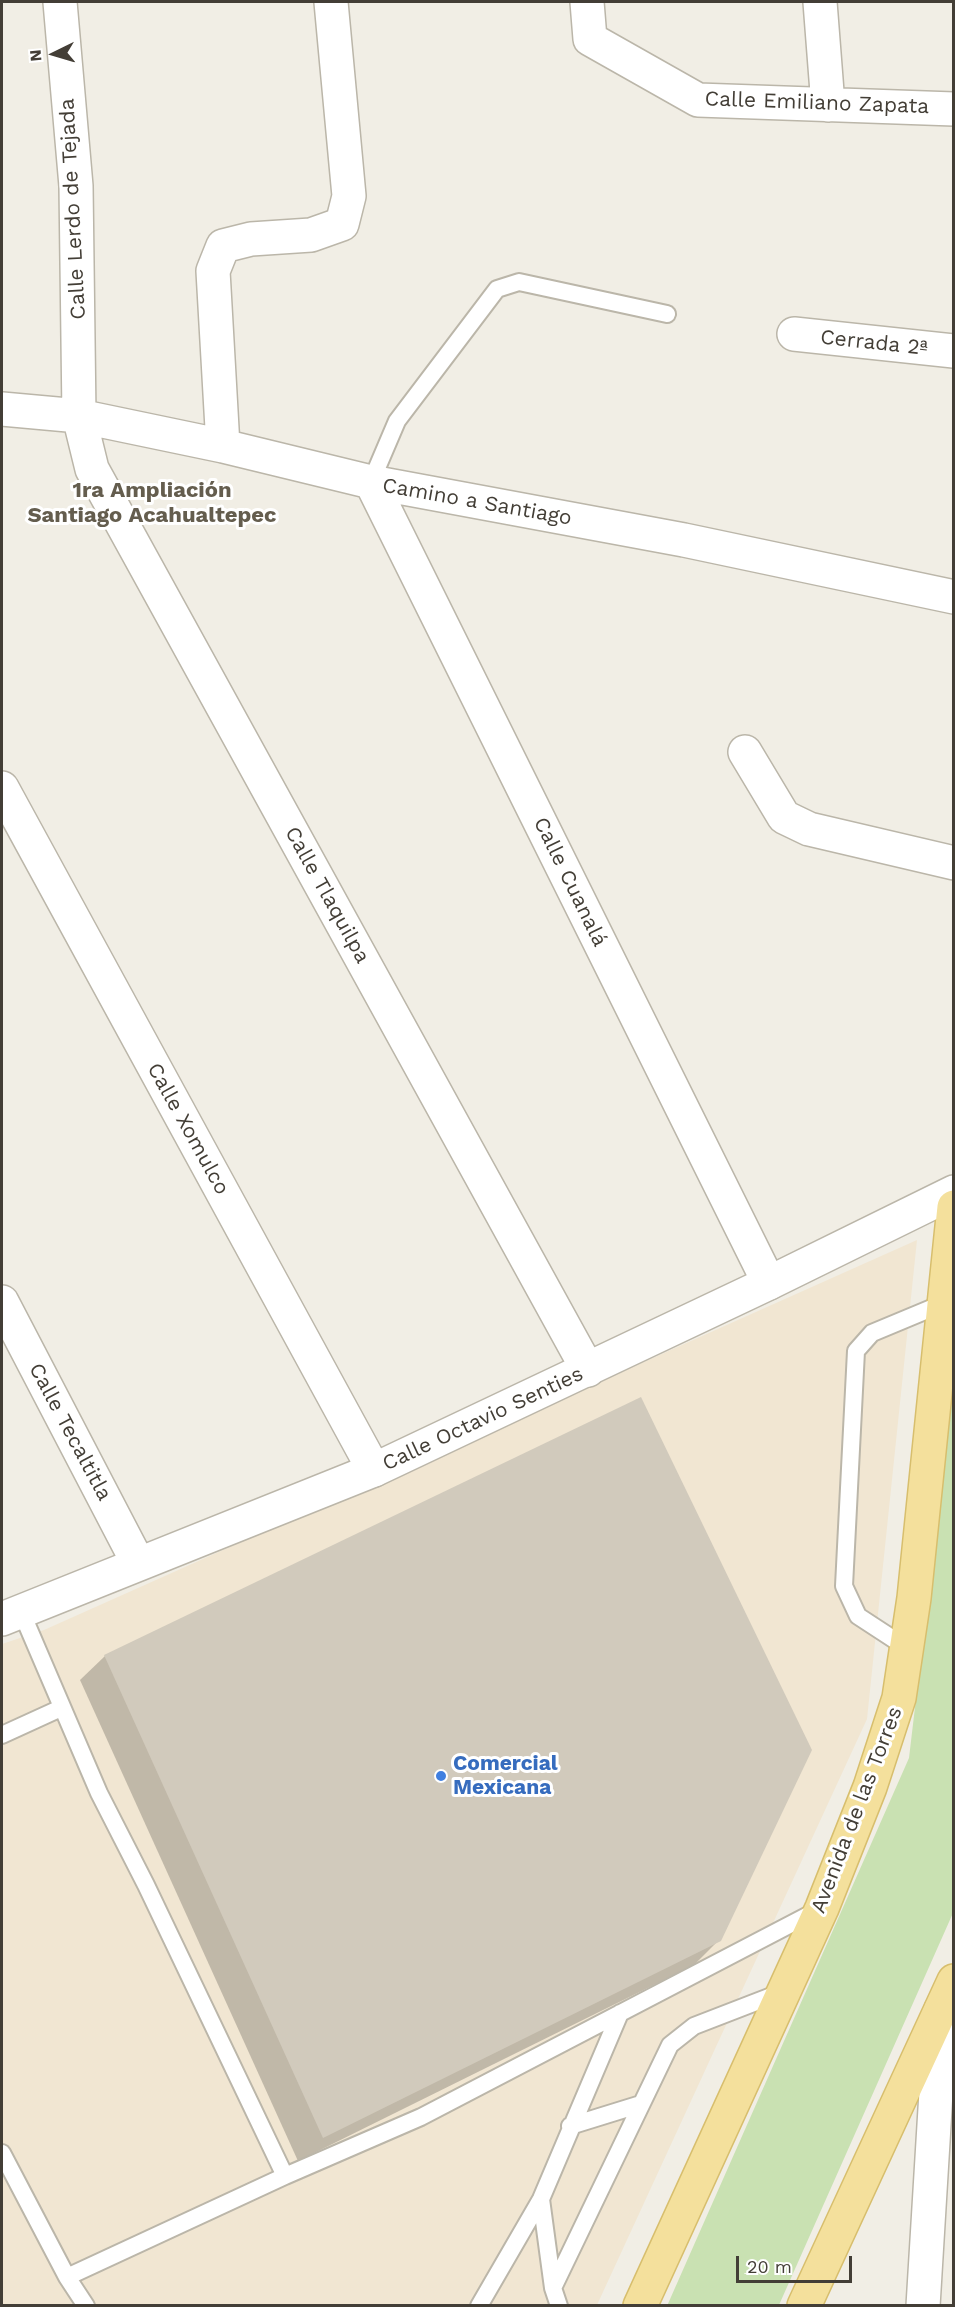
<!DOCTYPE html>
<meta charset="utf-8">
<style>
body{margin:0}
#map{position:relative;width:955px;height:2307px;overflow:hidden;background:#f1eee5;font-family:"Work Sans",sans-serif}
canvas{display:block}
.frame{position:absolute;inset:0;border:3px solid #433e36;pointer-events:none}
.north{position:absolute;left:24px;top:24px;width:60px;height:60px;-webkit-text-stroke:4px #fff;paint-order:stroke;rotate:265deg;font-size:16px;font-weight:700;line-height:24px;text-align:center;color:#433e36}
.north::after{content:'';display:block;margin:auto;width:21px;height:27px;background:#433e36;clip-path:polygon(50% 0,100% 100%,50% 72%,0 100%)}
.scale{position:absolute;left:736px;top:2256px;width:116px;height:27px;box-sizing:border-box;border:3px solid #433e36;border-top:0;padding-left:8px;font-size:18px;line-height:21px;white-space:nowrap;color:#433e36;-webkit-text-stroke:4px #fff;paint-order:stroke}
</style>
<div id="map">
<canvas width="955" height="2307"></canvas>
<div class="frame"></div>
<div class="north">N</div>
<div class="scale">20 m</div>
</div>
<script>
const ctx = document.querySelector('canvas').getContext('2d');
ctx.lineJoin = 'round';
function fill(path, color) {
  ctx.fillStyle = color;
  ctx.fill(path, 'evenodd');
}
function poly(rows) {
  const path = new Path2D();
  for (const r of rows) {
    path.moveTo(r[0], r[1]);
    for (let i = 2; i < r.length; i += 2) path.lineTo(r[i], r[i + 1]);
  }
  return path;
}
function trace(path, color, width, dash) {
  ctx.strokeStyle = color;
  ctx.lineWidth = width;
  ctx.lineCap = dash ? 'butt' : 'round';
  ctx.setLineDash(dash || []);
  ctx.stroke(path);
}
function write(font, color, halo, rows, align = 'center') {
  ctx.font = font + ' "Work Sans",sans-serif';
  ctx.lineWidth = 6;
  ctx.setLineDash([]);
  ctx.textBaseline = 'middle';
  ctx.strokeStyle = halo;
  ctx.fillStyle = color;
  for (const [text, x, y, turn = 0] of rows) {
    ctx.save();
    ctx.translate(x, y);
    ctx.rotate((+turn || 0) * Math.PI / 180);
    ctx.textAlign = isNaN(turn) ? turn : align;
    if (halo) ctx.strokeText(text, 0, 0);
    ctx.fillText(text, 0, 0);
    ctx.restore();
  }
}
const commercial = poly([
 [917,1240,867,1719,597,2305,2,2305,2,1644,44,1630]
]);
const green = poly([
 [953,1386,953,1913,779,2305,667,2306,909,1758]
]);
const shadow = poly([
 [105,1656,719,1940,694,1965,298,2161,80,1680]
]);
const building = poly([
 [641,1397,812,1750,721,1941,323,2138,104,1655]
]);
const service = poly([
 [371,482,397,421,497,289,519,282,667,314],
 [21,1611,99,1793,146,1885,285,2176],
 [907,1648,858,1616,844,1586,856,1351,872,1333,944,1303],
 [2,1735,61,1708],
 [570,2126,641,2104],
 [2,2153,67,2277,86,2306],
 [541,2199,553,2288,559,2306],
 [67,2277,285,2176,421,2117,818,1910],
 [553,2288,670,2045,694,2026,782,1992],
 [479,2306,541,2199,620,2013]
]);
const minor = poly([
 [60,2,76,186,79,416,92,469,588,1370],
 [587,2,590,39,698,100,954,109],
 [820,2,828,105],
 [794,334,954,351],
 [2,409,79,416,223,446,371,482,684,540,954,597],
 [223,446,213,271,223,246,251,239,311,235,342,224,349,196,331,2],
 [371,482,769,1283],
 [745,752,784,817,809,829,954,863],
 [2,788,374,1470],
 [2,1302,138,1563],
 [923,2306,941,2010]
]);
const tertiary = poly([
 [2,1619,374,1470,769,1283,954,1192]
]);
const primary = poly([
 [640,2306,822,1908,870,1787,899,1698,914,1598,954,1207],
 [804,2306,954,1981]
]);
const markers = [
 [441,1776,6,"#3f7fe0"]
];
const streetNames = [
 ["Calle Emiliano Zapata",817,103,2],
 ["Calle Lerdo de Tejada",73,209,-93],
 ["Cerrada 2ª",874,343,6],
 ["Camino a Santiago",477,502,10],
 ["Calle Cuanalá",570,882,64],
 ["Calle Tlaquilpa",327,895,61],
 ["Calle Xomulco",188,1129,61],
 ["Calle Octavio Senties",483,1419,-25],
 ["Calle Tecaltitla",70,1432,62],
 ["Avenida de las Torres",857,1810,-69]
];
const shopNames = [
 ["Comercial",453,1764],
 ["Mexicana",453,1788]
];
const neighbourhoodNames = [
 ["1ra Ampliación",152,491],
 ["Santiago Acahualtepec",152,516]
];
fill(commercial, '#f1e6d2');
fill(green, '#c9e1b2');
fill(shadow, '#0003');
fill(building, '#d1cabc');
trace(service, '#bbb6a9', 20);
trace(minor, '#bbb6a9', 36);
trace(tertiary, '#bbb6a9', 36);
trace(primary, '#d7be6d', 36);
trace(service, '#fff', 16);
trace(minor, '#fff', 33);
trace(tertiary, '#fff', 33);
trace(primary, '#f4e09c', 33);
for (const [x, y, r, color] of markers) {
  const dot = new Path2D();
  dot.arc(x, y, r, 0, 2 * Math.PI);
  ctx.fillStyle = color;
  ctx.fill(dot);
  trace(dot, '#fff', 2);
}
write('21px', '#433e36', '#fff', streetNames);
write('bold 21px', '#366cbe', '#fff', shopNames, 'left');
write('bold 22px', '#645d4e', '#fff', neighbourhoodNames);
</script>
